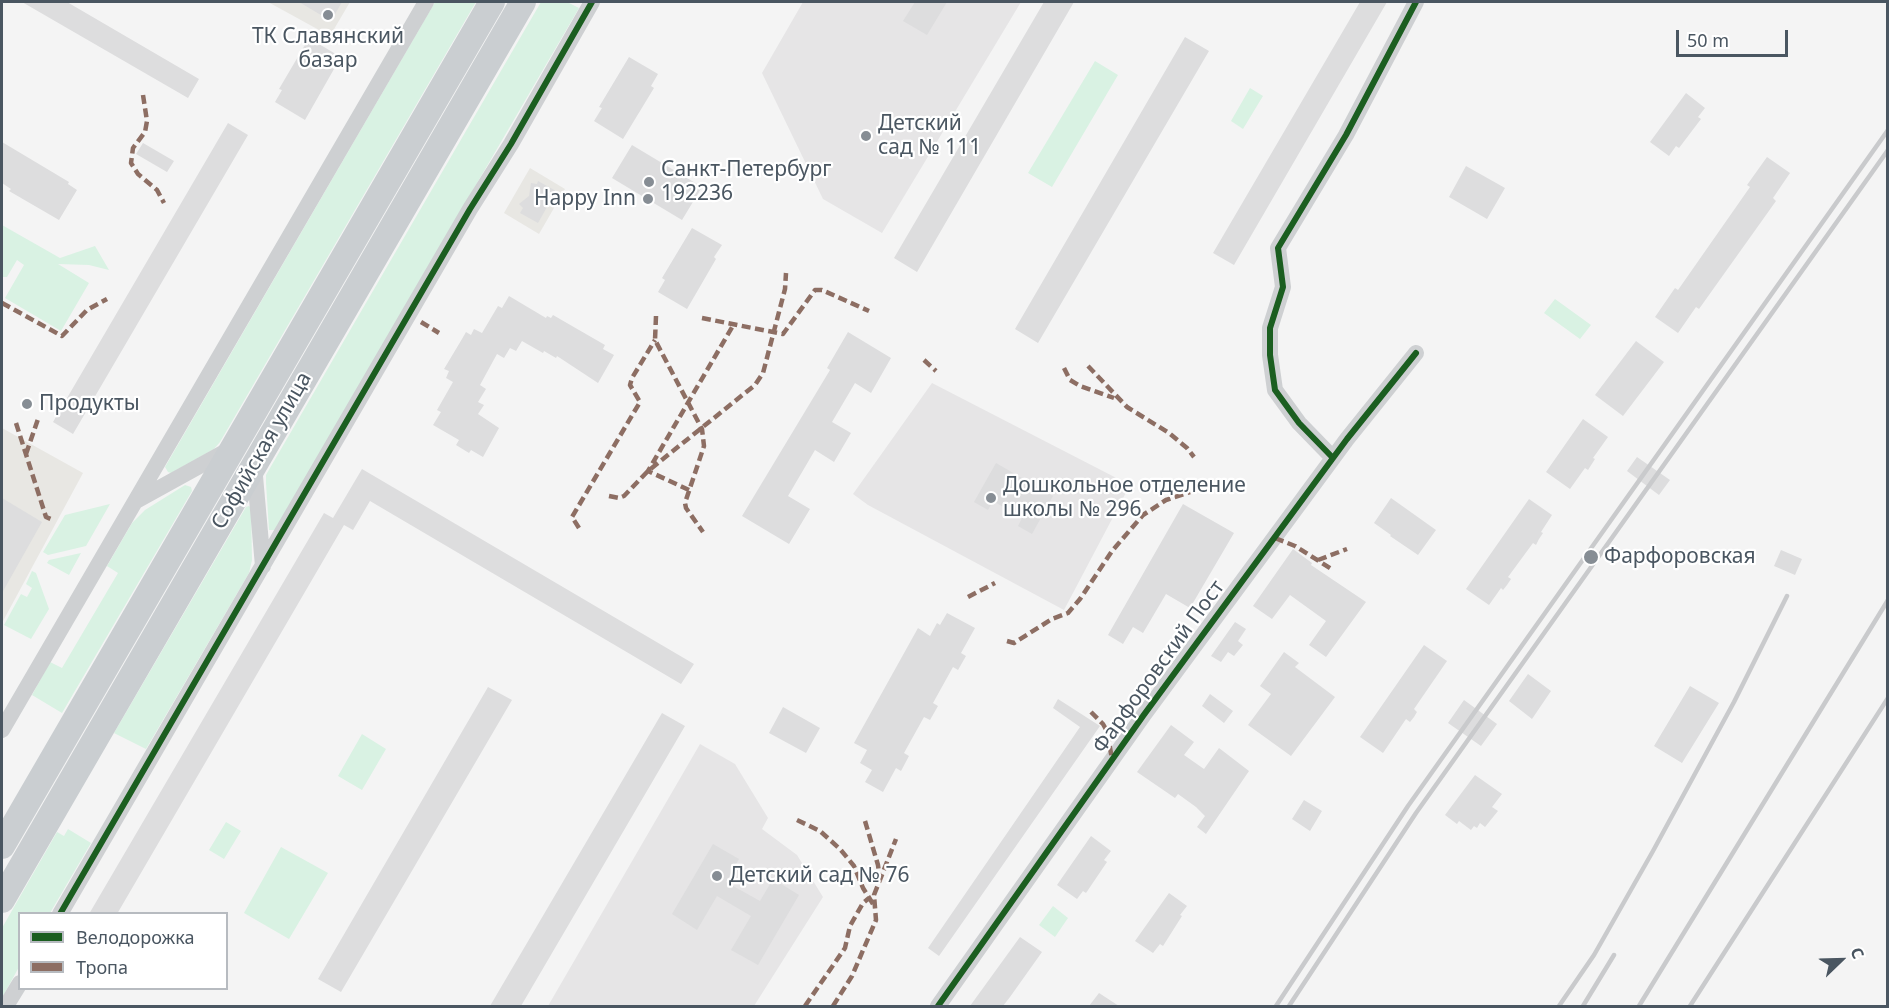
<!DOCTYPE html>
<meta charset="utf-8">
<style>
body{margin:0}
#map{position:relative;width:1889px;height:1008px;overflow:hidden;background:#f4f4f4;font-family:"Noto Sans",sans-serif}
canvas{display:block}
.frame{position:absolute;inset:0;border:3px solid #4a5661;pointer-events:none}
.legend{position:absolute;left:18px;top:912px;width:210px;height:78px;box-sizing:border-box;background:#fff;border:2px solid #b7bbc0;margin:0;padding:8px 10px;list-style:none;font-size:18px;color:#4a5661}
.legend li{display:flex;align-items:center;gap:12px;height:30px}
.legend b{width:30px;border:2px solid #b7bbc0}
.north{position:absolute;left:1811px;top:930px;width:60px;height:60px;-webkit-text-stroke:4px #fff;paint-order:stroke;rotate:67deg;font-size:16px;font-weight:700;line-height:24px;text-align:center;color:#4a5661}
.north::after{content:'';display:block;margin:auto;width:21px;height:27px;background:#4a5661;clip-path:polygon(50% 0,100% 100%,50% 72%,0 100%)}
.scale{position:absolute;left:1676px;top:30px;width:112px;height:27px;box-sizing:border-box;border:3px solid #4a5661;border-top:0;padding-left:8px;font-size:18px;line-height:21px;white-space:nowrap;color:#4a5661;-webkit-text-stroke:4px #fff;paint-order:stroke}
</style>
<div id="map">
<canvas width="1889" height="1008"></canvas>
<div class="frame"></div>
<ul class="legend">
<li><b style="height:8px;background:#1b5e20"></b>Велодорожка</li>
<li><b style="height:8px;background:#8d6e63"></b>Тропа</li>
</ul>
<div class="north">С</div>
<div class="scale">50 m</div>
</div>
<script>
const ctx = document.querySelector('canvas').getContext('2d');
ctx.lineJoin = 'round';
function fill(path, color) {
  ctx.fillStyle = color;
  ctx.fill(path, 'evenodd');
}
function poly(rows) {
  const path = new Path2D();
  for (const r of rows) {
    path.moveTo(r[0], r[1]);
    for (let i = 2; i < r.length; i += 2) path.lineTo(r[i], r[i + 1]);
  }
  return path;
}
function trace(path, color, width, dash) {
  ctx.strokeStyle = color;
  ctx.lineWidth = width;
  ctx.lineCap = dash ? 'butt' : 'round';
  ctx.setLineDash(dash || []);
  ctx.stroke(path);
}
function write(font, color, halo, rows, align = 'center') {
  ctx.font = font + ' "Noto Sans",sans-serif';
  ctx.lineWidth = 4.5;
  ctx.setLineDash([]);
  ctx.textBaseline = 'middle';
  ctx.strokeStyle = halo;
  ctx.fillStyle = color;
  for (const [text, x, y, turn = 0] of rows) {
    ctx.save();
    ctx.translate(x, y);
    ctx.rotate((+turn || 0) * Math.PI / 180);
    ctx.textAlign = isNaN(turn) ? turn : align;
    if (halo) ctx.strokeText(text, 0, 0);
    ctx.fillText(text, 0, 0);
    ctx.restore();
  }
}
const commercial = poly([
 [268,2,350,2,330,36],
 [530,168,565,189,539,234,504,213],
 [2,428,83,473,2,623]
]);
const education = poly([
 [803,2,1021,2,882,233,823,199,762,73],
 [932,383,1130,485,1064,610,868,505,853,494],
 [700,744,735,764,768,818,762,829,797,855,823,897,754,1006,548,1006]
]);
const green = poly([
 [435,2,476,2,220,442,214,449,171,473,168,472,165,467],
 [541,2,567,2,579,8,275,530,269,530,266,483,266,475,270,468],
 [1095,61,1118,75,1052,187,1028,173],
 [1250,88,1263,96,1243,129,1231,121],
 [2,225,60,258,95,246,109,270,89,265,58,264,89,283,61,331,5,298,24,265,17,260,7,277,2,277,2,283],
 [1555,299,1591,325,1580,339,1544,313],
 [185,485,191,487,192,491,62,713,32,695,50,662,62,668,118,573,107,566,132,523,145,510],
 [110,504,86,546,48,555,43,552,65,515],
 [249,506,251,508,252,560,249,573,146,749,114,733,246,507],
 [81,553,69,575,47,563,49,560],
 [32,571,36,573,49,609,31,639,4,625,21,594,27,597,32,588,26,584],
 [362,734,386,749,362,790,338,776],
 [226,822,241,831,224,859,209,850],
 [68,829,91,843,50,913,20,914,19,967,2,998,2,928,57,832,64,836],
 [281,847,328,873,289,939,244,913],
 [1053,906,1068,918,1055,937,1039,925]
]);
const building = poly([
 [22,2,67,2,199,79,188,98],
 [299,2,342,2,331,21],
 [915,2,947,2,927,35,903,21],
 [1044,2,1074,2,917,272,894,258],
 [1360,2,1387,2,1234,265,1213,253],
 [1185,37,1209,51,1038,343,1015,329],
 [309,38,339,56,332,68,334,69,305,120,275,102,282,90,279,89],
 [629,57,658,74,651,86,654,88,623,139,594,121,602,108,599,107],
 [1686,93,1705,108,1698,117,1701,119,1679,148,1676,146,1669,156,1650,142],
 [228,123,248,135,73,434,53,422],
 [2,142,69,182,68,184,77,190,59,220,9,191,11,189,2,183],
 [143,143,174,161,167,172,136,154],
 [632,145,702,187,682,220,612,178],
 [1767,157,1790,173,1773,198,1776,201,1699,309,1696,307,1678,333,1655,317,1675,288,1678,290,1750,187,1747,185],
 [1466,166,1505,188,1487,219,1449,197],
 [538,181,556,191,538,223,520,213,523,208,519,204,529,196,531,183,537,184],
 [692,228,722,245,714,257,716,259,687,309,658,292,665,280,662,278],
 [509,296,546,318,547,316,551,318,553,315,605,345,603,349,614,355,598,383,557,356,556,358,544,351,543,353,522,341,516,351,510,348,504,358,497,354,480,385,486,389,478,402,484,405,478,414,499,428,483,457,471,450,469,453,456,445,459,440,433,425,441,412,437,410,453,382,446,378,449,371,444,369,462,339,466,332,471,335,474,329,482,333,498,306,502,308],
 [848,332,891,358,871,393,855,383,832,422,851,433,834,462,815,450,788,496,810,509,789,544,742,516,830,370,827,368],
 [1636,341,1664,362,1623,416,1595,395],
 [1583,419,1608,437,1593,458,1595,459,1588,470,1585,468,1570,489,1546,472],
 [1637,457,1670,480,1659,495,1627,471],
 [996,463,1053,496,1032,534,1018,526,1022,518,993,501,988,510,974,502],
 [362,469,694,664,681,684,370,501,353,530,344,525,117,914,89,914,324,513,333,518],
 [2,498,42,522,2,593],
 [1391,498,1436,530,1418,555,1390,536,1391,535,1374,523],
 [1529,499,1552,515,1541,532,1543,533,1539,539,1536,545,1533,543,1508,577,1511,579,1507,585,1503,590,1501,588,1489,605,1466,589],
 [1183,504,1234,533,1190,608,1166,594,1143,633,1133,627,1123,644,1108,635],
 [1293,549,1312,563,1311,565,1366,602,1326,657,1309,645,1326,621,1290,595,1272,619,1253,606],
 [1781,550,1802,559,1795,575,1774,566],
 [947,613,975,628,961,653,966,656,958,670,953,667,933,703,938,706,930,720,924,717,904,753,909,756,901,771,896,768,883,792,865,782,872,770,860,763,867,750,854,743,918,628,930,636,937,623,940,625],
 [1235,622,1246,629,1238,641,1243,645,1234,656,1228,652,1221,662,1211,656],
 [1424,645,1447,661,1414,709,1417,712,1414,717,1410,722,1406,719,1383,753,1360,737],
 [1284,652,1299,663,1295,667,1335,697,1291,756,1248,725,1271,694,1260,686],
 [1528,674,1551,691,1532,719,1509,701],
 [1690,686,1719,703,1682,763,1654,746],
 [488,687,512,700,341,992,318,979],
 [1210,694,1233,711,1224,723,1202,706],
 [1058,699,1100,726,939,956,928,948,1080,727,1053,708],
 [1464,700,1497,724,1481,746,1448,723],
 [783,707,820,728,806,753,769,733],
 [662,713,685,726,521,1006,490,1006],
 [1171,725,1194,742,1184,755,1204,769,1219,748,1249,771,1206,834,1197,827,1205,816,1196,807,1178,794,1175,798,1137,772],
 [1475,775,1502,794,1492,807,1498,811,1485,827,1480,823,1477,828,1474,826,1471,830,1459,821,1457,824,1445,815],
 [1304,800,1322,811,1310,831,1292,819],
 [1091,836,1111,851,1104,860,1107,862,1086,893,1083,891,1077,899,1057,885],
 [713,844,739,859,726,882,760,901,773,879,799,895,758,965,731,950,751,916,717,896,697,930,672,914],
 [1169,893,1187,906,1180,915,1182,916,1163,946,1160,944,1153,953,1135,941],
 [1020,937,1042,952,1010,997,1003,1006,970,1006],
 [1099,993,1119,1006,1089,1006]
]);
const minor = poly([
 [1333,458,1299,423,1275,390,1270,355,1270,328,1283,287,1278,248,1346,135,1416,2],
 [254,465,263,566],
 [136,501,232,448],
 [2,730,426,2],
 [60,914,470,209,511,144,592,2],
 [6,1006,20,983],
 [938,1006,1143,716,1347,439,1416,353]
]);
const primary = poly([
 [2,846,492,2],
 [2,900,523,2]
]);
const rail = poly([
 [1276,1006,1408,806,1888,130],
 [1289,1006,1416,813,1888,150],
 [1559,1006,1594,955,1653,851,1734,702,1787,596],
 [1583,1006,1614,955],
 [1639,1006,1888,600],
 [1690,1006,1888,698]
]);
const quiet = poly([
 [143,95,147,121,145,132,133,148,131,163,138,174,157,190,164,203],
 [2,303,62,336,87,310,107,299],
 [656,316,655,340,702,429,704,446,685,503,686,508,703,532],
 [702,318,783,334,815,290,822,290,869,311],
 [421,322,439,333],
 [924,360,936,371],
 [1088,366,1127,407,1169,433,1187,448,1194,457],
 [1064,368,1070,380,1080,386,1114,398],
 [16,423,46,517,53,520],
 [26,454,38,419],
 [689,490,648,471,734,324],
 [609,496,619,498,624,496,648,471,755,385,763,373,785,289,786,273],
 [579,528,572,517,640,402,630,385,632,378,655,340],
 [1275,538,1295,546,1333,570],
 [1318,560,1347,549],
 [968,597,995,583],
 [1007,641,1014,643,1052,619,1068,613,1080,599,1112,551,1143,515,1166,500,1190,492],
 [1091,712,1103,724,1107,731,1112,759],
 [797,820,820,831,840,849,854,866,863,888,873,904],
 [865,821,878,865,880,881],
 [805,1006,845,948,850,926,863,903,869,898],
 [833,1006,852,976,876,920,874,895,896,839]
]);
const cycleway = poly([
 [1333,458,1299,423,1275,390,1270,355,1270,328,1283,287,1278,248,1346,135,1416,2],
 [60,914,470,209,511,144,592,2],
 [938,1006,1143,716,1347,439,1416,353]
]);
const markers = [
 [328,15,6,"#868d94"],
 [866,136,6,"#868d94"],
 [649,182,6,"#868d94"],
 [648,199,6,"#868d94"],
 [27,404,6,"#868d94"],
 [991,498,6,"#868d94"],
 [1591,557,8,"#868d94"],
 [717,876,6,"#868d94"]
];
const poiNames = [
 ["ТК Славянский",328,37,"center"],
 ["базар",328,61,"center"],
 ["Детский",878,124],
 ["сад № 111",878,148],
 ["Санкт-Петербург",661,170],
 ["192236",661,194],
 ["Happy Inn",636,199,"right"],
 ["Продукты",39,404],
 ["Дошкольное отделение",1003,486],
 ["школы № 296",1003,510],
 ["Фарфоровская",1604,557],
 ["Детский сад № 76",729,876]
];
const streetNames = [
 ["Софийская улица",262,451,-60],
 ["Фарфоровский Пост",1159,667,-54]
];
fill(commercial, '#e8e7e3');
fill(education, '#e6e5e6');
fill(green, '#d9f2e3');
fill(building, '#ddddde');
trace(minor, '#ced0d2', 16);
trace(primary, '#caced1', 26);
trace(rail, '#c9cacc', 4.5);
trace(quiet, '#8d6e63', 4.5, [9, 4.5]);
trace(cycleway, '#1b5e20', 6);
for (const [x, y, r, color] of markers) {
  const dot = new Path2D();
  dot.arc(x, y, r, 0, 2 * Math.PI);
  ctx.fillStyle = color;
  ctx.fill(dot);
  trace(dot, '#fff', 2);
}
write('21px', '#4a5661', '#fff', poiNames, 'left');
write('21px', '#4a5661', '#fff', streetNames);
</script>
